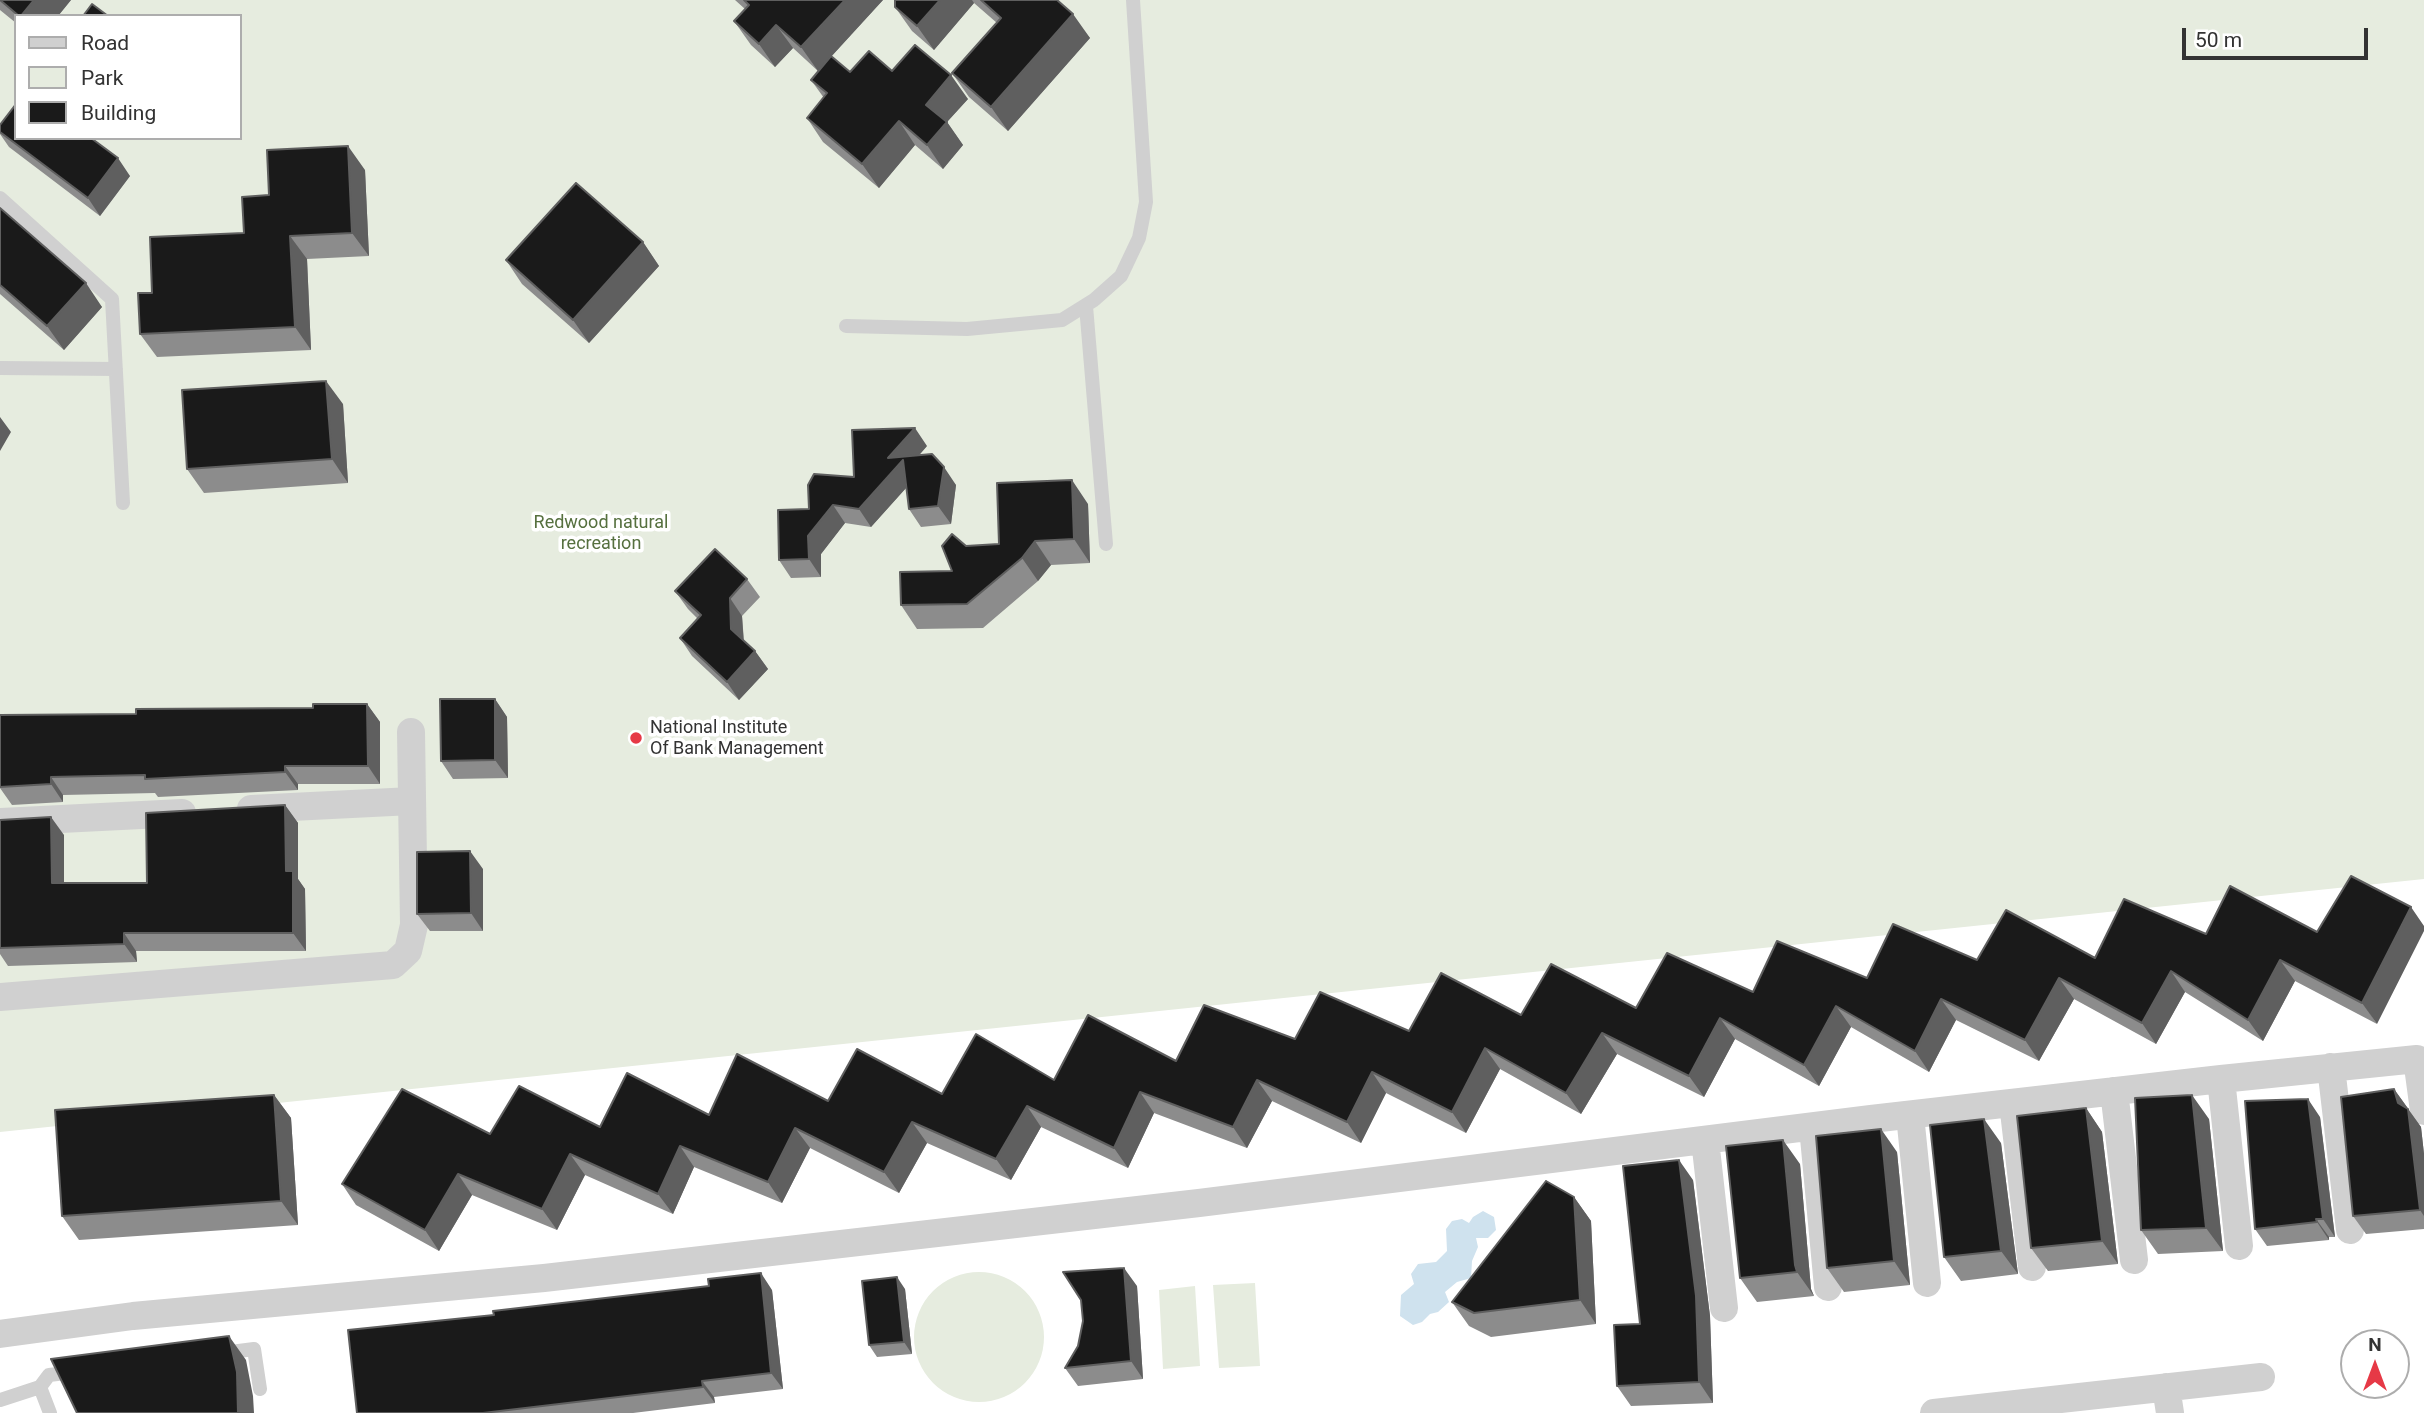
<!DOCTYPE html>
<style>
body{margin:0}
#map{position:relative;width:2424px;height:1413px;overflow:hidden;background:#fff;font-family:Roboto,sans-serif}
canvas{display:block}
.legend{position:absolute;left:14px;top:14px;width:228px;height:126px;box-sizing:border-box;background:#fff;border:2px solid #adadad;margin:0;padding:9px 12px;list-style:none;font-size:21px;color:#333}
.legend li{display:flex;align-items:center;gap:14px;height:35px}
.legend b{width:35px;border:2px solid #adadad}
.north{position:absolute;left:2340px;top:1329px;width:70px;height:70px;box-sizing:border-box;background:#fff;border:2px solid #adadad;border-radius:50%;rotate:0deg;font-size:19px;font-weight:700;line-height:28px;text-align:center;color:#333}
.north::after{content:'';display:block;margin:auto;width:24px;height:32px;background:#e63946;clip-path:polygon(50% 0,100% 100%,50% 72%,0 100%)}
.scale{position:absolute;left:2182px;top:28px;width:186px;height:32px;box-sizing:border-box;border:4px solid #333;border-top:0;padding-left:9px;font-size:21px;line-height:24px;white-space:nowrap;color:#333;-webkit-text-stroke:5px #fff;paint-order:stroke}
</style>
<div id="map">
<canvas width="2424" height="1413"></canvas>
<ul class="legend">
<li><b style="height:9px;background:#d0d0d0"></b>Road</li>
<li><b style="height:19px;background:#e6ecdf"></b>Park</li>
<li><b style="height:19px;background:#1a1a1a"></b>Building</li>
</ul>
<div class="north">N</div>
<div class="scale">50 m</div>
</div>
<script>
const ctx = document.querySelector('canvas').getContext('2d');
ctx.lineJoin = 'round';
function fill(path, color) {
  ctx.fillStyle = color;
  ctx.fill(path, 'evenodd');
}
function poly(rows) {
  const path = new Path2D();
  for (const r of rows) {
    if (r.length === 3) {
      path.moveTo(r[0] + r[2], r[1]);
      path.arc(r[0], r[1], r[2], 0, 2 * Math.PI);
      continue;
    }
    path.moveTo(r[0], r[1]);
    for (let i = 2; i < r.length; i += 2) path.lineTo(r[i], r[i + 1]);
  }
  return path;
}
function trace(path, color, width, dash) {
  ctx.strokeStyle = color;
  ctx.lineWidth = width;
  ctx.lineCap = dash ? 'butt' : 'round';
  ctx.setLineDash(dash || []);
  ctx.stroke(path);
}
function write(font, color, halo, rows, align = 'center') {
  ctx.font = font + ' Roboto,sans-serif';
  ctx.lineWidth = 7;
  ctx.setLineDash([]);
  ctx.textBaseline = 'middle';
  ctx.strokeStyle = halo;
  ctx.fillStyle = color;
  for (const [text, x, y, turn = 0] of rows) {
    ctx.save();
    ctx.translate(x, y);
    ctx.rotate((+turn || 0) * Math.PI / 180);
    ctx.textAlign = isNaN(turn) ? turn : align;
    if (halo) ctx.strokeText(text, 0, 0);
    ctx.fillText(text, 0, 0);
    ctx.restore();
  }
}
const green = poly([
 [0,0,2424,0,2424,879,0,1132],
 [16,16,240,16,240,138,16,138],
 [979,1337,65],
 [1255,1283,1260,1366,1219,1368,1213,1285],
 [1195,1286,1200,1366,1163,1369,1159,1290]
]);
const water = poly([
 [1483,1211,1494,1217,1496,1230,1488,1238,1476,1238,1478,1247,1472,1261,1471,1278,1457,1282,1445,1292,1449,1302,1438,1312,1430,1314,1422,1322,1413,1325,1400,1316,1401,1295,1414,1284,1411,1274,1418,1264,1436,1262,1447,1251,1446,1229,1452,1221,1462,1219,1469,1223,1473,1217]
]);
const lane = poly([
 [0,198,112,299,123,503],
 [1086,306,1106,544],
 [846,326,967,329,1062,320,1094,300,1121,276,1139,238,1146,202,1133,0],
 [0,368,116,369],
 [223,1353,254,1349,260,1389],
 [40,1387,50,1413],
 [0,1400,40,1387,49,1375,74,1372]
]);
const street = poly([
 [251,809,412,801],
 [0,822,182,813],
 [0,997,393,965,408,951,414,925,411,732],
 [2331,1067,2350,1230],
 [2221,1079,2239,1246],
 [2114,1091,2134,1260],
 [2013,1103,2032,1267],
 [1910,1115,1927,1283],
 [1813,1127,1828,1287],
 [1705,1140,1724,1308],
 [0,1334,133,1316,544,1278,1199,1203,1871,1119,2221,1079,2417,1059,2424,1111],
 [2166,1387,2170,1413],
 [1934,1413,2261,1377]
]);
const wall = poly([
 [0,0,71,0,58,16,16,16,16,23,0,10],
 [735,0,883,0,818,71,793,48,775,67,751,45,734,21,745,9],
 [895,0,1057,0,1090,38,1008,131,969,97,952,73,997,23,974,3,934,50,912,31,895,7],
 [892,71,968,99,947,122,963,145,943,169,915,145,879,188,823,142,807,118,824,98,811,80,850,72],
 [0,125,130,176,100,216,9,147,0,134],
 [365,170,369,256,307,259,311,350,157,357,140,334,152,293,244,233,269,195],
 [0,208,102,307,64,350,0,294],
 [643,242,659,266,589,343,522,284,506,260],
 [343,404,348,483,204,493,187,469],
 [927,446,919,455,956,485,951,524,921,527,909,509,906,488,871,527,845,523,821,554,821,577,791,578,779,560,809,509,854,477],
 [1088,504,1090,563,1051,565,1038,581,983,628,917,629,901,605,952,571,966,546,999,544],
 [747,579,760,597,742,616,744,641,755,651,768,669,739,700,692,656,680,638,698,619,688,609,675,591],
 [495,699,507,717,508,778,453,779,441,761],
 [367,704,380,722,380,784,298,784,298,790,158,797,155,793,63,795,63,802,12,805,0,788,0,715,136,714,313,708],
 [285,805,298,823,298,879,305,889,306,951,136,951,137,962,8,966,0,954,0,820,64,835,64,883,147,883],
 [483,869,483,931,430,931,417,914],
 [2317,932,2377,1024,2295,981,2263,1041,2185,992,2156,1044,2074,999,2039,1061,1956,1020,1929,1072,1851,1027,1819,1086,1735,1039,1704,1097,1617,1054,1581,1114,1500,1069,1466,1133,1386,1093,1361,1143,1272,1101,1247,1148,1154,1113,1128,1168,1041,1127,1011,1180,927,1143,899,1193,810,1148,782,1203,694,1167,673,1214,585,1175,557,1230,472,1195,439,1251,356,1205,342,1184,490,1134,600,1127,828,1101,942,1094,1054,1080,1176,1061,1295,1039,1409,1031,1521,1015,1636,1008,1867,978,1977,960,2095,958,2206,934],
 [2394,1089,2421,1127,2424,1154,2424,1229,2366,1234,2353,1216],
 [274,1095,291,1118,298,1225,79,1240,62,1216],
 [2086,1108,2102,1132,2118,1264,2048,1271,2031,1248],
 [2320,1117,2335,1237,2329,1237,2329,1240,2267,1246,2255,1229],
 [2209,1119,2223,1251,2158,1254,2141,1230],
 [2001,1143,2018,1274,1961,1281,1944,1257],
 [1897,1152,1910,1285,1844,1292,1827,1268],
 [1800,1164,1811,1289,1814,1296,1757,1302,1740,1278],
 [1693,1180,1710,1316,1713,1403,1631,1406,1617,1386],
 [1574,1197,1591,1221,1596,1324,1491,1337,1469,1326,1452,1302],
 [709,1286,772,1290,783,1389,714,1397,715,1403,633,1413,357,1413,494,1315],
 [1137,1286,1143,1379,1078,1386,1065,1368],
 [905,1289,912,1354,877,1357,869,1345]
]);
const shadedWall = poly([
 [34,0,71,0,58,16,21,16],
 [845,0,883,0,818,71,801,47],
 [940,0,972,0,974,3,934,50,917,26],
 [1073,14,1090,38,1008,131,991,107],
 [776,25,793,48,775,67,759,44],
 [951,75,968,99,947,122,963,145,943,169,927,145,926,105],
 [899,121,915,145,879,188,862,164],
 [348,146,365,170,369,256,352,233],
 [118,158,130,176,100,216,88,198],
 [290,236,307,259,311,350,295,327],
 [643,242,659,266,589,343,573,320],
 [86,283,102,307,64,350,47,326],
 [326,381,343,404,348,483,332,459],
 [0,417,11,432,0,451],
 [915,428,927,446,908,468,915,478,871,527,859,509,888,458],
 [944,467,956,485,951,524,938,506],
 [1072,480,1088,504,1090,563,1074,539],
 [833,505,845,523,821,554,821,577,809,559,808,536],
 [1035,541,1051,565,1038,581,1022,558],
 [730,598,742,616,744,647,731,629],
 [755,651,768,669,739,700,727,682],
 [495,699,507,717,508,778,495,760],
 [367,704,380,722,380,784,368,766],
 [285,766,298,784,298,790,285,772],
 [51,777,63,795,63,802,51,784],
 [285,805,298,823,298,879,305,889,306,951,293,933,286,871],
 [51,817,64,835,64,901,52,883],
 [470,851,483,869,483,931,471,913],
 [2411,907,2424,926,2424,931,2377,1024,2362,1003],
 [124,933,136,951,137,962,124,944],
 [2280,960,2295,981,2263,1041,2248,1020],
 [2171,971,2185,992,2156,1044,2142,1023],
 [2059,978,2074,999,2039,1061,2025,1040],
 [1941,999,1956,1020,1929,1072,1915,1051],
 [1836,1006,1851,1027,1819,1086,1804,1065],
 [1720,1018,1735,1039,1704,1097,1689,1076],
 [1602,1033,1617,1054,1581,1114,1566,1093],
 [1485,1048,1500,1069,1466,1133,1452,1112],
 [1372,1072,1386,1093,1361,1143,1347,1122],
 [1257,1080,1272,1101,1247,1148,1233,1127],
 [2394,1089,2407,1107,2409,1115,2408,1109,2421,1127,2424,1154,2424,1216,2420,1210],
 [1140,1092,1154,1113,1128,1168,1114,1148],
 [274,1095,291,1118,298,1225,281,1201],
 [2192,1095,2209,1119,2223,1251,2206,1228],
 [2308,1099,2320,1117,2335,1237,2323,1219],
 [1027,1106,1041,1127,1011,1180,996,1159],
 [2086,1108,2102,1132,2118,1264,2102,1241],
 [1984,1119,2001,1143,2018,1274,2001,1251],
 [912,1122,927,1143,899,1193,884,1172],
 [795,1128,810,1148,782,1203,768,1182],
 [1881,1129,1897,1152,1910,1285,1894,1261],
 [1783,1140,1800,1164,1811,1289,1814,1296,1797,1272,1795,1265],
 [680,1146,694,1167,673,1214,658,1194],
 [570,1154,585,1175,557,1230,542,1209],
 [1679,1160,1693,1180,1710,1316,1713,1403,1699,1382],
 [458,1174,472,1195,439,1251,425,1230],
 [1574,1197,1591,1221,1596,1324,1580,1300],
 [2316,1219,2329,1237,2329,1240,2317,1222],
 [1124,1268,1137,1286,1143,1379,1131,1361],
 [761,1273,772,1290,783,1389,771,1373],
 [897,1277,905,1289,912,1354,904,1342],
 [229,1336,246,1360,253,1396,254,1413,238,1413],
 [702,1381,714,1397,715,1403,703,1387]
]);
const building = poly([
 [0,0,34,0,21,16,19,16,0,0],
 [744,0,845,0,801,47,776,25,759,44,734,21,749,5,744,0],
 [895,0,940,0,917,26,895,7,895,0],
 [981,0,1057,0,1073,14,991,107,952,73,1001,18,981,0],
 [92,4,108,16,83,16,92,4],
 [915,45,951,75,926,105,947,122,927,145,899,121,862,164,807,118,827,93,811,80,831,56,850,72,869,51,892,71,915,45],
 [16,104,16,138,91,138,118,158,88,198,0,132,0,125,16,104],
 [348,146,352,233,290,236,295,327,140,334,138,293,152,293,150,237,244,233,242,197,269,195,267,150,348,146],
 [576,183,643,242,573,320,506,260,576,183],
 [0,208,86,283,47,326,0,285,0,208],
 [326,381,332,459,187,469,182,390,326,381],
 [915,428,888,458,932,454,944,467,938,506,909,509,903,460,859,509,833,505,808,536,809,559,779,560,778,510,809,509,808,485,814,474,854,477,852,430,915,428],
 [1072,480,1074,539,1035,541,1022,558,967,604,901,605,900,572,952,571,942,546,952,534,966,546,999,544,997,483,1072,480],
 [715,549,747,579,730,598,731,629,755,651,727,682,680,638,701,615,675,591,715,549],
 [440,699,495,699,495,760,441,761,440,699],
 [313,704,367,704,368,766,285,766,285,772,145,779,145,775,51,777,51,784,0,787,0,715,136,714,136,709,313,708,313,704],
 [285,805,286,871,293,871,293,933,124,933,124,944,0,948,0,820,51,817,52,883,147,883,146,813,285,805],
 [470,851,471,913,417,914,417,852,470,851],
 [2351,876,2411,907,2362,1003,2280,960,2248,1020,2171,971,2142,1023,2059,978,2025,1040,1941,999,1915,1051,1836,1006,1804,1065,1720,1018,1689,1076,1602,1033,1566,1093,1485,1048,1452,1112,1372,1072,1347,1122,1257,1080,1233,1127,1140,1092,1114,1148,1027,1106,996,1159,912,1122,884,1172,795,1128,768,1182,680,1146,658,1194,570,1154,542,1209,458,1174,425,1230,342,1184,402,1089,490,1134,519,1086,600,1127,627,1073,709,1115,737,1054,828,1101,857,1049,942,1094,976,1034,1054,1080,1088,1015,1176,1061,1204,1005,1295,1039,1320,992,1409,1031,1441,973,1521,1015,1551,964,1636,1008,1667,953,1753,992,1777,941,1867,978,1893,924,1977,960,2006,910,2095,958,2124,899,2206,934,2230,886,2317,932,2351,876],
 [2394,1089,2398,1103,2408,1109,2420,1210,2353,1216,2341,1097,2394,1089],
 [274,1095,281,1201,62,1216,55,1110,274,1095],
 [2192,1095,2206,1228,2141,1230,2135,1098,2192,1095],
 [2308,1099,2323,1219,2316,1219,2317,1222,2255,1229,2245,1101,2308,1099],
 [2086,1108,2102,1241,2031,1248,2017,1116,2086,1108],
 [1984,1119,2001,1251,1944,1257,1930,1125,1984,1119],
 [1881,1129,1894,1261,1827,1268,1816,1136,1881,1129],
 [1783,1140,1795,1265,1797,1272,1740,1278,1726,1146,1783,1140],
 [1679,1160,1696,1296,1699,1382,1617,1386,1614,1325,1640,1324,1623,1166,1679,1160],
 [1546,1181,1574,1197,1580,1300,1474,1313,1452,1302,1546,1181],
 [1124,1268,1131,1361,1065,1368,1078,1346,1083,1321,1081,1300,1063,1272,1124,1268],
 [761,1273,771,1373,702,1381,703,1387,483,1413,357,1413,348,1330,494,1315,493,1311,709,1286,708,1279,761,1273],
 [897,1277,904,1342,869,1345,862,1281,897,1277],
 [229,1336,237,1372,238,1413,77,1413,51,1359,229,1336]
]);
const markers = [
 [636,738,7,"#e63946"]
];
const parkNames = [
 ["Redwood natural",601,523],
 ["recreation",601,544]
];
const poiNames = [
 ["National Institute",650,728],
 ["Of Bank Management",650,749]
];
fill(green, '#e6ecdf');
fill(water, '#cfe2ee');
trace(lane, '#d0d0d0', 14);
trace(street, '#d0d0d0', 28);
fill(wall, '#8c8c8c');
fill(shadedWall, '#5f5f5f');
fill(building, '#1a1a1a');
trace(building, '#5f5f5f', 2);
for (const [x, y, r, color] of markers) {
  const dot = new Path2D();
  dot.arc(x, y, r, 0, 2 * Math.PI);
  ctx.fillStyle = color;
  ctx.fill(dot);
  trace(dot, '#fff', 2.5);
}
write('18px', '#56703f', '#fff', parkNames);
write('18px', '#333', '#fff', poiNames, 'left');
</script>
